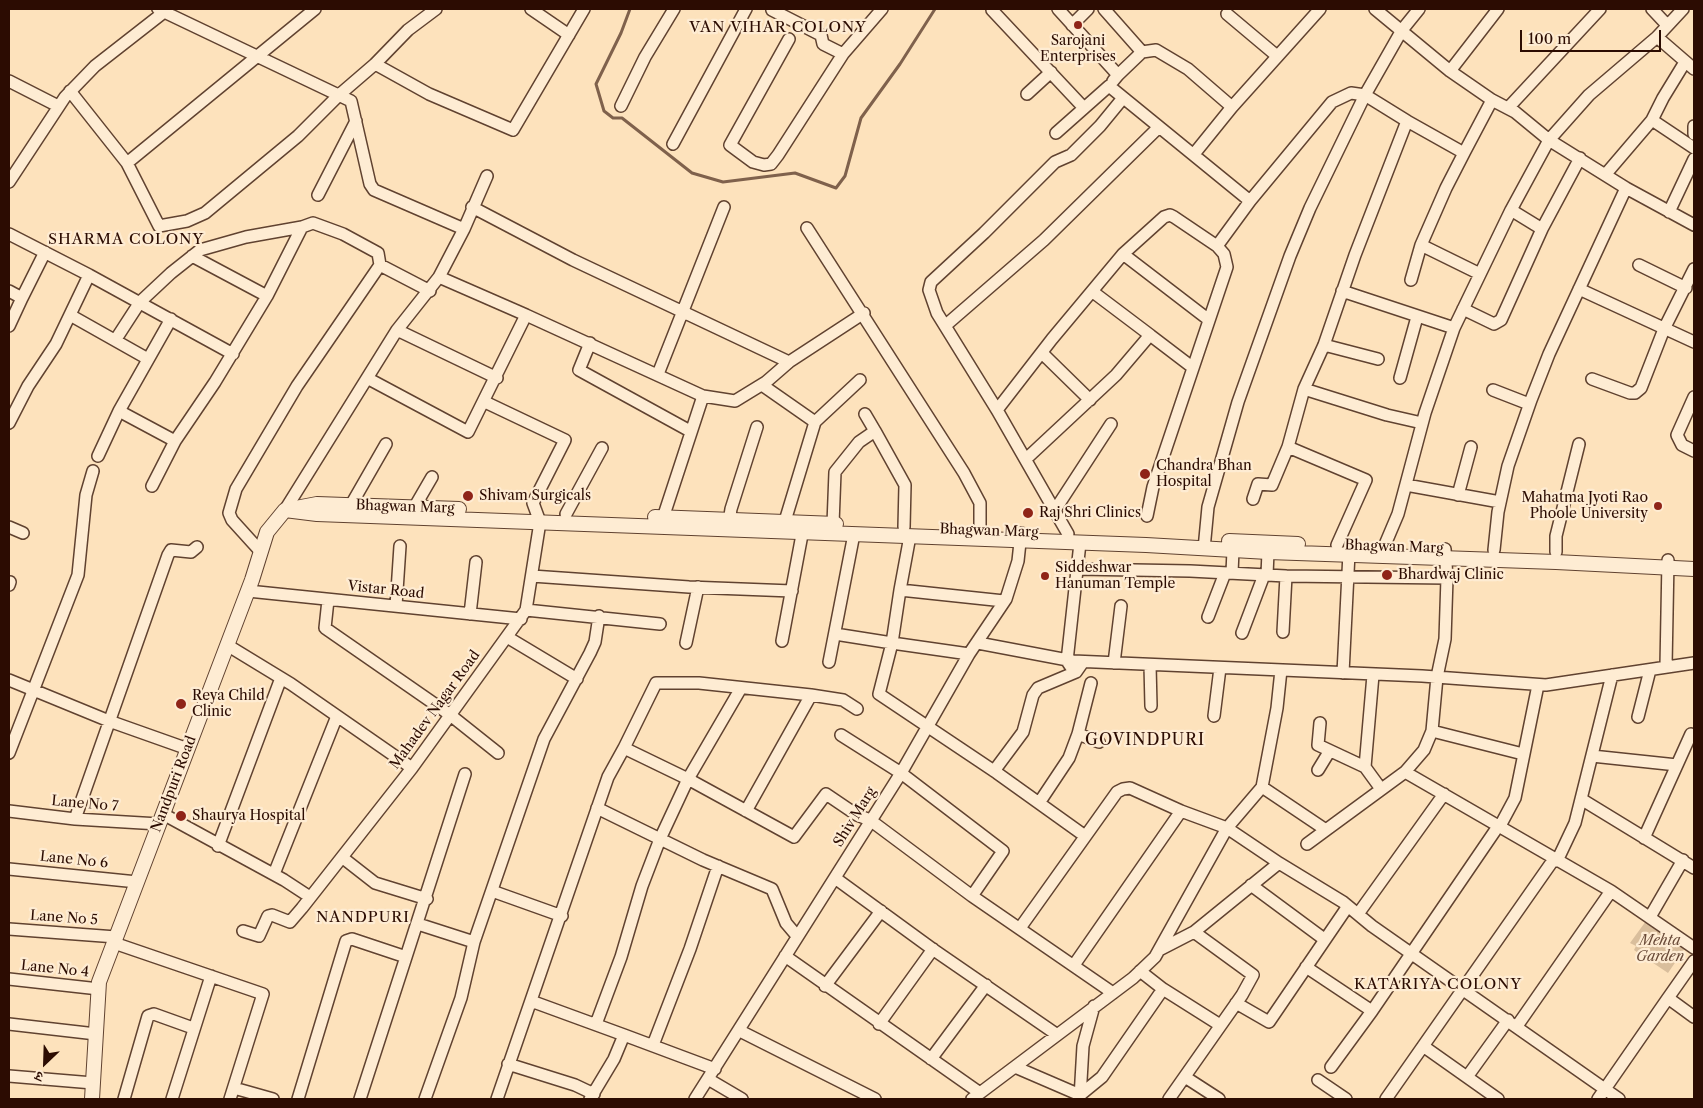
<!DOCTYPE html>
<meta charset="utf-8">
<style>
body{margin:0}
#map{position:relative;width:1703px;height:1108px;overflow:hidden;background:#fde2bc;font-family:"Libre Caslon Text","Noto Serif Devanagari",serif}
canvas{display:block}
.frame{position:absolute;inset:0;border:10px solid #2c0c02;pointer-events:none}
.north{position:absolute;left:20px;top:1038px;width:50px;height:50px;-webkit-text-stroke:4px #feecd3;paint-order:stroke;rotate:204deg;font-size:14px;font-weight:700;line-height:20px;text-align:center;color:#2c0c02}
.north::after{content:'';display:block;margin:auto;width:18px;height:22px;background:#2c0c02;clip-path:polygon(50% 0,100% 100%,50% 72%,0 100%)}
.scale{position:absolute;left:1520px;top:30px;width:141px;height:22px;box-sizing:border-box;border:2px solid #2c0c02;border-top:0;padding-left:6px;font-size:15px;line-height:18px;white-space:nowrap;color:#2c0c02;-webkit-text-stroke:4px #feecd3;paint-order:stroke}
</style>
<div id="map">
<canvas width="1703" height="1108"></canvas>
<div class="frame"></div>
<div class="north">उ</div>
<div class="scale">100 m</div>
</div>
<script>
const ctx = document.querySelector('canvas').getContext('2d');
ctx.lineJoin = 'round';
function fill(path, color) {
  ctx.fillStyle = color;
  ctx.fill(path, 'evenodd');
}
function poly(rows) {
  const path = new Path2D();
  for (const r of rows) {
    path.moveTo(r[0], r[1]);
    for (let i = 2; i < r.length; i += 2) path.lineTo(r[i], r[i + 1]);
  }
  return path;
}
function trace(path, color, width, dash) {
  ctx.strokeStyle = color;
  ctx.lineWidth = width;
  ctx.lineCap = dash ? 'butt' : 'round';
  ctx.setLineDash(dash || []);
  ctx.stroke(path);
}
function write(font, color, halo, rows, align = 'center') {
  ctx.font = font + ' "Libre Caslon Text",serif';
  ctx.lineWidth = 4.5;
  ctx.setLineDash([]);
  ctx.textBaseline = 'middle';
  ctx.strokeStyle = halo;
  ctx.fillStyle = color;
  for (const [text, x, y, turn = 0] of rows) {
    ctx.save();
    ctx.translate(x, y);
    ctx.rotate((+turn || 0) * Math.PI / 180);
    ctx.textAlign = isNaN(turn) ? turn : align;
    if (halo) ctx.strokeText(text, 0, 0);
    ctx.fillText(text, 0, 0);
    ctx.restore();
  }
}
const green = poly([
 [1646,921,1685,948,1668,973,1634,950,1636,946,1630,943]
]);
const stream = poly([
 [630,9,621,33,596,84,604,111,613,118,622,118,692,173,723,182,795,173,836,188,845,176,861,118,900,64,935,9]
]);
const minor = poly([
 [158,9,351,101,370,184,374,190,464,229],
 [531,9,569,35],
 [1058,9,1118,75,1113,81],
 [1104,9,1142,52],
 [1375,9,1450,71,1492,100,1515,112,1549,140,1511,210,1454,328,1425,413,1398,514,1384,547],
 [1652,9,1667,25],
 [1683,9,1657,37,1589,95,1549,140,1626,188,1694,225],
 [772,10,821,35,823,44,843,54],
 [992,10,1084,108],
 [1227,14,1277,56],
 [1072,25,1088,9],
 [1657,37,1694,69],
 [789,39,730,145,753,162,764,165,771,164,778,155,843,54,882,9],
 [375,64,408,30,436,9],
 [1450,71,1498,9],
 [1118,75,1142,52,1156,50,1188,69,1232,107],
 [9,81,58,106],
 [70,91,127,163,159,226,187,221,205,213,298,136,339,95,375,64,429,94,513,130,584,9],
 [1027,94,1051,72],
 [621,106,645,57,674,9],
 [1508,108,1600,9],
 [1652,120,1694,148],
 [1407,121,1464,153,1446,188,1421,245,1411,280],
 [1694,126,1694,134],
 [1056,133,1109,86,1250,201],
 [673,144,746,9],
 [1464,153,1492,100],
 [1194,154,1232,107,1320,9],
 [127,163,315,9],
 [1605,175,1652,120,1663,98,1685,62],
 [9,182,65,97,95,66,168,9],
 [318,195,356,121],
 [472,207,573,260,789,362],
 [1511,210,1542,229],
 [1669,212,1694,159],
 [807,228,964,473,980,503,980,531],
 [9,234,89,275,233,354],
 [1421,245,1480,274],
 [1217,246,1250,201,1332,102,1351,93,1365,95,1407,121,1355,255,1324,345,1304,389,1288,447],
 [1123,254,1209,320],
 [192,256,267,296],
 [1639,265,1686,288],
 [439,277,464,229,487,176],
 [1579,289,1694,342],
 [9,291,22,298,9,326],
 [1342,291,1454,328],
 [1093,292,1150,335],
 [22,298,45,252],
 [1463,309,1494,324,1501,320,1542,229,1580,158],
 [70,315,148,359],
 [171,319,119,411,175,441,215,382,267,296,302,227,313,223,343,234,378,253,380,265],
 [946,325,1044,240,1159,127],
 [397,330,497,378],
 [116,339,140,302,171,273,200,250,246,237,302,227],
 [590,343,579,370,690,431],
 [1324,345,1378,359],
 [1042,353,1090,400],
 [658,374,724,207],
 [367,378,468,432,526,315,703,396,661,524],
 [1400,378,1417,317],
 [1592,379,1630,393,1635,393,1641,388,1664,329,1694,269],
 [762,385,815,422],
 [1304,389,1387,415,1422,423],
 [1493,390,1529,404],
 [703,396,735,401,766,382,789,362,864,313],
 [1694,397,1677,435,1682,445,1694,451],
 [997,410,1052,339,1123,254,1164,217,1170,215,1174,217,1217,246,1224,254,1227,267,1153,487,1147,516],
 [865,414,875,431],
 [9,423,28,386,56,344,89,275],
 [98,456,119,411],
 [1026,459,1116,375,1150,335,1192,367],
 [1406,485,1500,502],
 [152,486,175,441],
 [1458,495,1471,447],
 [1253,499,1258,484,1272,485,1288,447,1366,480,1337,545],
 [351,505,386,444],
 [414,508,432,477],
 [285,510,397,330,439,277,526,315],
 [1055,510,1111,424],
 [566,514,602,448],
 [785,521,815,422,860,380],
 [833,524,835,472,859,442,875,431,905,485,904,527],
 [9,527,23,533],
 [728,528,731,509,757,427],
 [1068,534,997,410,937,313,929,290,931,282,984,233,1055,162,1071,155,1100,126,1123,98],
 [1204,549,1208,507,1238,402,1290,256,1310,208,1365,95,1402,30,1419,9],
 [1494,550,1498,512,1508,466,1531,400,1549,354,1626,188],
 [261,552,232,520,229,513,236,489,297,386,380,265,430,291],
 [1556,552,1556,536,1579,444],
 [1078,569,1190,571,1286,576,1447,578],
 [1232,573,1233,550],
 [1267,575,1268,552],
 [532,576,689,587,792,591],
 [9,585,10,582],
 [900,590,910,536],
 [248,591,521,619],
 [328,600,325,628,449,714,498,753],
 [396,606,400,546],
 [526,610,660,624],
 [470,614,476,562],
 [1208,617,1225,573],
 [1283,632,1286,576],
 [1242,633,1264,575],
 [835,634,892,643,900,590,1004,601],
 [507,637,577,679],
 [782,641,804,524],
 [686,643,698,587],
 [978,643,1073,661,1422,676,1546,685,1694,663],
 [227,645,291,684,412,768],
 [969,654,892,643,879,694,997,773,1085,836],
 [829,662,854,534],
 [1114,663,1121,606],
 [1150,665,1151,706],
 [1666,666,1668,560],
 [1071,667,1067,661,1080,543],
 [1343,673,1349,553],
 [1373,675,1365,767,1381,789],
 [9,680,109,721,188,749],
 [811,695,843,700,857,709],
 [1214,716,1220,668],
 [1638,717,1650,670],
 [1320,723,1318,745,1365,767],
 [1432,731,1523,754],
 [1078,734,1099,742],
 [841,735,901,773,1003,851,972,896],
 [624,748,656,683,699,683,811,695,746,811],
 [9,753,78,575,86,495,93,471],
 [1592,756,1677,765,1644,838],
 [1677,765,1691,734],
 [1318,770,1329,752],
 [994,771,1023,732,1033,695,1038,688,1076,672,1083,662],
 [1405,772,1424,750,1432,731,1437,677,1445,639,1447,578,1445,549],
 [1262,787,1326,830,1405,772,1611,891],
 [1581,799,1694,868],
 [1039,803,1069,758,1078,734,1091,683],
 [597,808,703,860,772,889,786,923,797,936],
 [9,811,75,819,159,824],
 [163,814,284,880,310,897],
 [75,819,168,555,171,550,191,552,197,547],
 [1500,826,1515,798,1538,685],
 [1307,844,1326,830],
 [218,846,281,678],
 [343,858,375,883,427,899],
 [1557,861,1575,823,1612,675],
 [1279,863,1227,828,1262,787,1277,708,1281,670],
 [9,869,137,882],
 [274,874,337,716],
 [835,878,931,948,1056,1034],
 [1251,885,1324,939],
 [492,891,562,916],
 [1358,914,1444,794],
 [1650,917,1683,860],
 [418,924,474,942],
 [9,929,116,937],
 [243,931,259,936,268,916,272,915,290,922,302,908,412,768,526,610,540,522,533,503,565,440,485,402],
 [114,943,263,994,230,1099],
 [1161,949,1194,932,1279,863,1343,902,1372,926,1619,1099],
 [785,956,980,1093],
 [1074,965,1181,811],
 [1306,967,1372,1011,1499,825],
 [1140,971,1163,989],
 [9,979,99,989],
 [825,986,881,911],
 [1668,998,1694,961],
 [531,1001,624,1035,614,1059,590,1099],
 [1236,1003,1269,1022,1348,906],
 [9,1024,96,1034],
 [596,1024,621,957,642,886,660,839,688,779,741,688],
 [879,1024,933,949],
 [1517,1026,1611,891,1694,948],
 [740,1031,875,1099],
 [624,1035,715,1069],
 [653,1045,690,949,718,866],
 [1423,1046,1498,1099],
 [931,1059,986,985],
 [508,1064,575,1085,594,1094],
 [1015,1067,1080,1095,1102,1077,1163,989,1220,1025],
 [1331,1067,1372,1011],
 [9,1076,93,1083],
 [1185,1077,1219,1099],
 [1467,1077,1508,1020],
 [708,1079,742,1099],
 [1318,1080,1346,1099],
 [234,1088,273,1099],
 [1080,1098,1083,1046,1094,1006],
 [124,1099,148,1016,154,1014,193,1028],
 [172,1099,211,976],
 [298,1099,346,941,352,939,406,957,465,774],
 [360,1099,406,957],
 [425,1099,461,998,474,942,544,739,590,653,595,642,599,616],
 [497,1099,608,777,624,748,688,779,794,837,826,794,857,815,870,820,972,896,1113,993],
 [695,1099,901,773,969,654,1006,599,1018,561,1021,533],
 [972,1099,1133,978,1155,957,1227,828,1181,811,1130,788,1123,789,1117,792,1020,928],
 [1169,1099,1242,995,1253,975,1194,932],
 [1386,1099,1554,859],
 [1598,1099,1668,998,1694,1017]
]);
const tertiary = poly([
 [296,508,317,504,459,509],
 [655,517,836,524],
 [1229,541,1298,544],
 [92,1099,99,982,252,580,267,532,285,510,317,514,1146,545,1268,552,1556,562,1694,569]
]);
const markers = [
 [1078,25,5,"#8f2418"],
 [1145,474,6,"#8f2418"],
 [468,496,6,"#8f2418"],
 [1658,506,5,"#8f2418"],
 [1028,513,6,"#8f2418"],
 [1387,575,6,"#8f2418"],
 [1045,576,5,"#8f2418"],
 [181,704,6,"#8f2418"],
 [181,816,6,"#8f2418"]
];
const poiNames = [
 ["Sarojani",1078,41,"center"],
 ["Enterprises",1078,57,"center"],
 ["Chandra Bhan",1156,466],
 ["Hospital",1156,482],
 ["Shivam Surgicals",479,496],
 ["Mahatma Jyoti Rao",1648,498,"right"],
 ["Phoole University",1648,514,"right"],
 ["Raj Shri Clinics",1039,513],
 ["Siddeshwar",1055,568],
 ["Hanuman Temple",1055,584],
 ["Bhardwaj Clinic",1398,575],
 ["Reya Child",192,696],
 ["Clinic",192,712],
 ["Shaurya Hospital",192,816]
];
const streetNames = [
 ["Bhagwan Marg",405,507,2],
 ["Bhagwan Marg",989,531,2],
 ["Bhagwan Marg",1394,547,2],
 ["Vistar Road",386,590,6],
 ["Mahadev Nagar Road",435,710,-54],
 ["Nandpuri Road",174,784,-69],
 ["Lane No 7",85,804,5],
 ["Shiv Marg",855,817,-58],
 ["Lane No 6",74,860,6],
 ["Lane No 5",64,918,4],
 ["Lane No 4",55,969,6]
];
const parkNames = [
 ["Mehta",1660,941],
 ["Garden",1660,957]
];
const neighbourhoodNames = [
 ["VAN VIHAR COLONY",778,28],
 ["SHARMA COLONY",126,240],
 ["NANDPURI",363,918],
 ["KATARIYA COLONY",1438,985]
];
const quarterNames = [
 ["GOVINDPURI",1145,740]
];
fill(green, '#d9be9c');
trace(stream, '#7f614c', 3);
trace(minor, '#604230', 14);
trace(tertiary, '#604230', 16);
trace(minor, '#feecd3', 11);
trace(tertiary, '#feecd3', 14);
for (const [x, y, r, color] of markers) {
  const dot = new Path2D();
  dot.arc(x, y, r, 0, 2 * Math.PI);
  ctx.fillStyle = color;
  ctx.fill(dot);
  trace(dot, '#feecd3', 2);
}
write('14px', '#2c0c02', '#feecd3', poiNames, 'left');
write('14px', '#2c0c02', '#feecd3', streetNames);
write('italic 14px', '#694a38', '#feecd3', parkNames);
ctx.letterSpacing = '1px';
write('15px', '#2c0c02', '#feecd3', neighbourhoodNames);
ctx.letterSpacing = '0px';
ctx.letterSpacing = '1px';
write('16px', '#2c0c02', '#feecd3', quarterNames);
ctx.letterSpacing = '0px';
</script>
